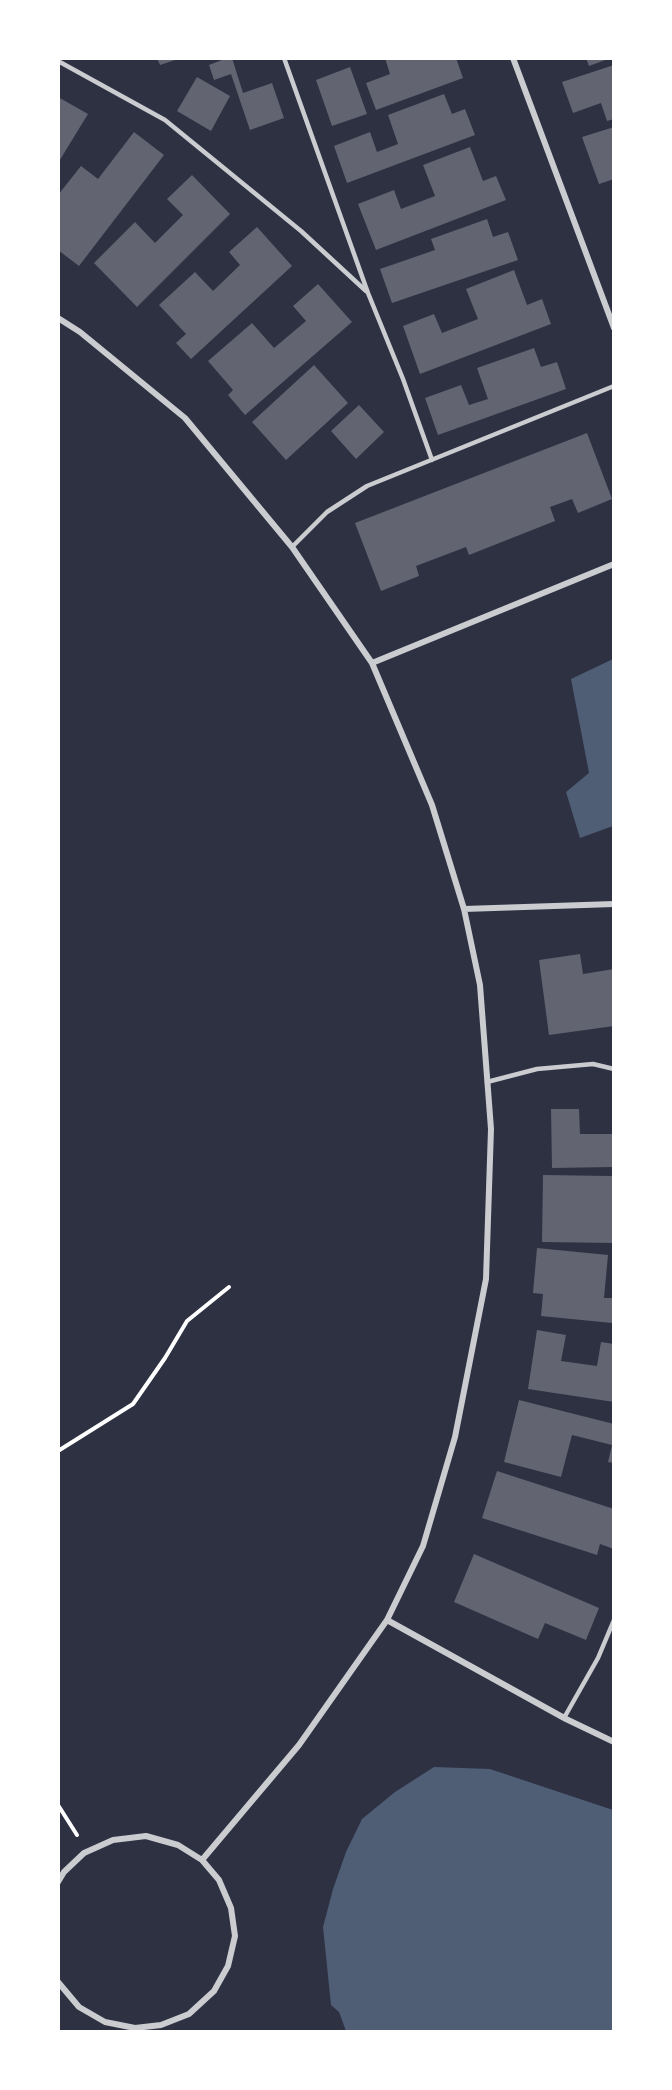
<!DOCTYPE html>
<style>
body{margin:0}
#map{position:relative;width:672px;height:2090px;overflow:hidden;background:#2d3142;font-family:Figtree,sans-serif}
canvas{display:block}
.frame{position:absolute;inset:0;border:60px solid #fff;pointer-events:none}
</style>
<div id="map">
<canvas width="672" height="2090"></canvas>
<div class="frame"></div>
</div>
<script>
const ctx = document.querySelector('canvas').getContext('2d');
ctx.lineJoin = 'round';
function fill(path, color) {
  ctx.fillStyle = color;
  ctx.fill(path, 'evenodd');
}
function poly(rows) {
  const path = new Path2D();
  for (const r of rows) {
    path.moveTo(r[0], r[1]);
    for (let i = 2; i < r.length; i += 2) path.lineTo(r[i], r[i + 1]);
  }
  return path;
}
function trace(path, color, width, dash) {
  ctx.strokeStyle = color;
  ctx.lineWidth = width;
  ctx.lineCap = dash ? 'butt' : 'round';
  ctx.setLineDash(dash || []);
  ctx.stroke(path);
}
const water = poly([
 [613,659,613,826,580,838,566,792,589,773,571,679],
 [434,1767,490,1769,613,1810,613,2031,346,2031,339,2012,331,2005,323,1927,333,1889,346,1852,362,1819,395,1792]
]);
const building = poly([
 [157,58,178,58,178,59,160,65],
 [227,58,232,58,243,93,272,83,284,118,250,130,231,74,214,80,209,65],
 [385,58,456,58,463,78,376,110,366,83,390,74],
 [586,58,608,58,608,59,589,66],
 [614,65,614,119,607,121,601,103,573,113,562,82],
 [350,67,367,114,332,126,316,80],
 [197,77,230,96,211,131,177,111],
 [444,94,452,114,465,109,475,135,347,183,334,146,370,132,377,152,398,144,388,115],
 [58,97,88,114,58,163],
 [614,127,614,179,599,184,582,137],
 [134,132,164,155,79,266,58,250,58,195,81,166,98,179],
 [470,147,483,181,496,176,506,200,376,250,358,204,394,190,401,209,435,196,423,165],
 [192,175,230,214,137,307,94,263,135,222,155,243,183,215,167,199],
 [487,219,493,237,508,232,518,260,392,303,380,269,435,250,431,239],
 [257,227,292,266,191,359,176,343,186,334,159,305,195,272,213,291,240,265,229,252],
 [514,270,527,305,542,299,551,324,420,374,403,326,434,314,442,333,478,319,466,289],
 [318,284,352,322,245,415,228,395,233,390,208,361,252,323,274,348,306,321,293,306],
 [534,348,541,367,557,362,566,389,438,435,425,398,461,385,469,405,488,399,477,368],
 [314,365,348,403,286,460,252,422],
 [359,405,384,432,356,459,331,431],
 [587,433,612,499,578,513,572,499,550,507,555,521,469,555,466,547,416,566,419,576,381,591,355,523],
 [580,954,583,974,614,969,614,1026,549,1035,539,960],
 [551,1109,579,1109,580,1134,614,1134,614,1167,552,1168],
 [543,1175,612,1176,614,1243,542,1242],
 [537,1248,608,1255,604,1298,614,1298,612,1323,541,1316,543,1294,533,1293],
 [537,1330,566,1335,561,1361,597,1366,601,1342,614,1344,614,1402,528,1389],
 [519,1400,614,1424,614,1463,608,1462,612,1445,572,1435,561,1477,504,1462],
 [497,1471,614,1509,614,1549,600,1544,597,1555,482,1518],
 [474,1554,599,1608,586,1640,545,1623,538,1639,454,1602]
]);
const path = poly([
 [58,1451,133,1404,165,1358,187,1321,229,1287],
 [58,1805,77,1835]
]);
const service = poly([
 [284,58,368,293,403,379,432,460],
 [58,61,165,120,301,231,366,291],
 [292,547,327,512,367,486,614,386],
 [487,1082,537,1069,593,1064,614,1069],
 [564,1718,598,1658,614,1620]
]);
const minor = poly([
 [513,58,614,328],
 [58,318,80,332,185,418,292,547,372,663,432,805,464,909,480,985,491,1129,486,1279,455,1437,423,1546,387,1620,299,1745,202,1860],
 [372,663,614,564],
 [464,909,614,904],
 [387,1620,566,1719,614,1742],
 [58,1882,64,1872,84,1853,113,1840,146,1836,178,1845,202,1860,219,1880,231,1908,235,1936,228,1966,214,1991,189,2014,161,2025,135,2028,105,2022,79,2007,58,1982]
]);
fill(water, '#4f5d75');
fill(building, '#626471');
trace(path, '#fff', 4);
trace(service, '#caccd0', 4.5);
trace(minor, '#caccd0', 6);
</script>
